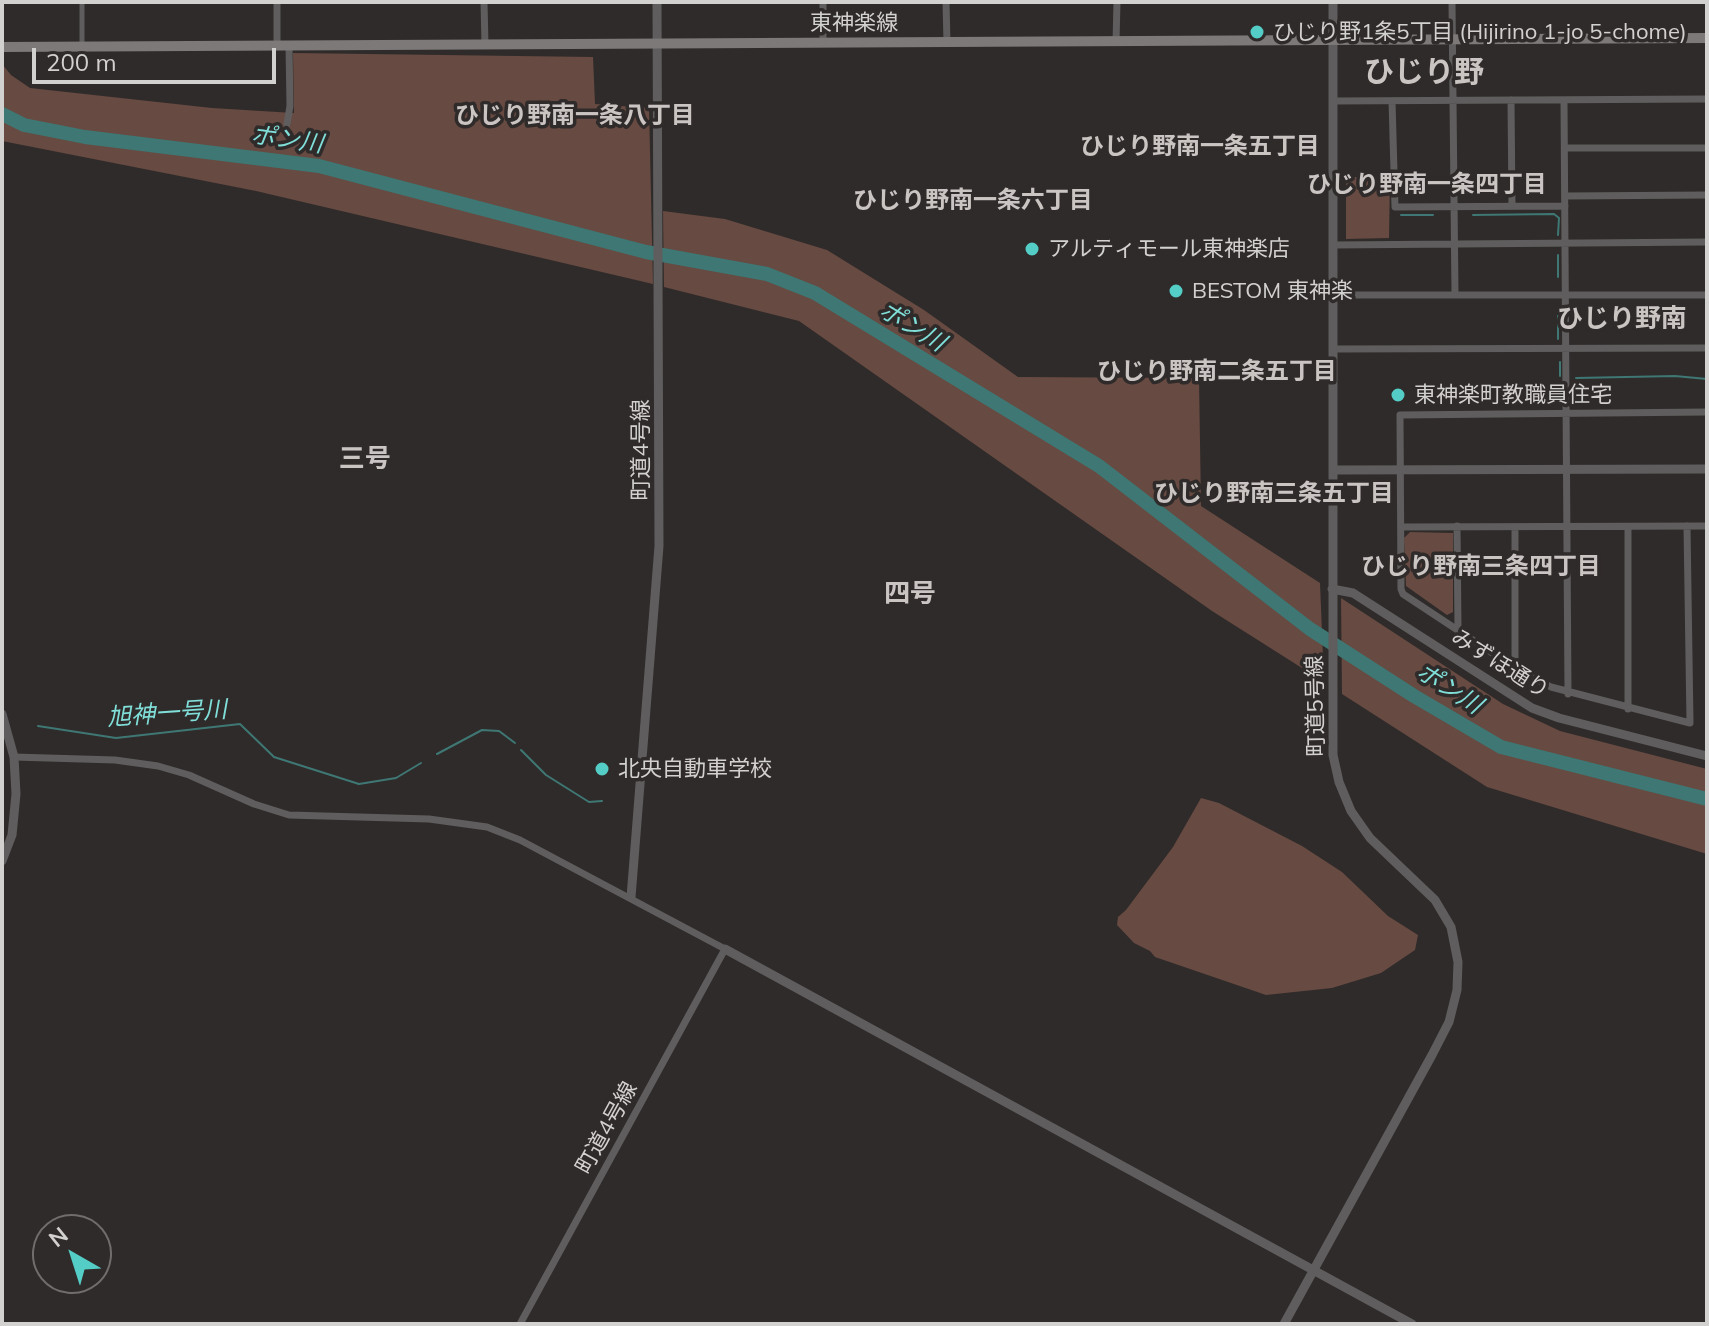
<!DOCTYPE html>
<meta charset="utf-8">
<style>
body{margin:0}
#map{position:relative;width:1709px;height:1326px;overflow:hidden;background:#2f2b2a;font-family:Mulish,sans-serif}
canvas{display:block}
.frame{position:absolute;inset:0;border:4px solid #d3d0d0;pointer-events:none}
.north{position:absolute;left:32px;top:1214px;width:80px;height:80px;box-sizing:border-box;background:#2f2b2a;border:2px solid #716d6c;border-radius:50%;rotate:321deg;font-size:22px;font-weight:700;line-height:32px;text-align:center;color:#d3d0d0}
.north::after{content:'';display:block;margin:auto;width:28px;height:36px;background:#54cdc7;clip-path:polygon(50% 0,100% 100%,50% 72%,0 100%)}
.scale{position:absolute;left:32px;top:48px;width:244px;height:36px;box-sizing:border-box;border:4px solid #d3d0d0;border-top:0;padding-left:10px;font-size:24px;line-height:28px;white-space:nowrap;color:#d3d0d0;-webkit-text-stroke:6px #2f2b2a;paint-order:stroke}
</style>
<div id="map">
<canvas width="1709" height="1326"></canvas>
<div class="frame"></div>
<div class="north">N</div>
<div class="scale">200 m</div>
</div>
<script>
const ctx = document.querySelector('canvas').getContext('2d');
ctx.lineJoin = 'round';
function fill(path, color) {
  ctx.fillStyle = color;
  ctx.fill(path, 'evenodd');
}
function poly(rows) {
  const path = new Path2D();
  for (const r of rows) {
    path.moveTo(r[0], r[1]);
    for (let i = 2; i < r.length; i += 2) path.lineTo(r[i], r[i + 1]);
  }
  return path;
}
function trace(path, color, width, dash) {
  ctx.strokeStyle = color;
  ctx.lineWidth = width;
  ctx.lineCap = dash ? 'butt' : 'round';
  ctx.setLineDash(dash || []);
  ctx.stroke(path);
}
function write(font, color, halo, rows, align = 'center') {
  ctx.font = font + ' Mulish,"Noto Sans JP",sans-serif';
  ctx.lineWidth = 7;
  ctx.setLineDash([]);
  ctx.textBaseline = 'middle';
  ctx.strokeStyle = halo;
  ctx.fillStyle = color;
  for (const [text, x, y, turn = 0] of rows) {
    ctx.save();
    ctx.translate(x, y);
    ctx.rotate((+turn || 0) * Math.PI / 180);
    ctx.textAlign = isNaN(turn) ? turn : align;
    if (halo) ctx.strokeText(text, 0, 0);
    ctx.fillText(text, 0, 0);
    ctx.restore();
  }
}
const green = poly([
 [293,53,593,57,595,104,649,108,653,284,256,191,2,141,2,64,11,75,30,88,212,108,294,113],
 [1346,177,1390,177,1389,238,1346,239],
 [663,211,725,219,827,250,924,310,1018,377,1199,378,1201,506,1320,583,1324,682,1212,611,799,321,664,287],
 [1410,532,1453,533,1453,612,1447,615,1406,586,1404,538],
 [1341,598,1503,704,1560,731,1707,769,1707,854,1487,787,1342,694],
 [1201,798,1219,803,1302,846,1342,872,1388,916,1418,935,1415,950,1381,973,1332,988,1266,995,1155,957,1150,951,1134,943,1117,925,1118,917,1126,910,1173,847]
]);
const stream = poly([
 [1401,215,1433,215],
 [1473,215,1554,214,1559,218,1558,235],
 [1558,255,1558,277],
 [1558,339,1558,313],
 [1560,362,1560,376],
 [1576,378,1675,376,1707,379],
 [38,726,116,738,240,724,274,757,359,784,396,778,421,763],
 [521,750,546,775,589,802,602,801],
 [437,754,482,730,499,731,515,743]
]);
const river = poly([
 [2,114,24,125,85,137,319,166,646,252,767,274,815,293,1099,466,1310,629,1414,696,1501,747,1707,799]
]);
const pedestrian = poly([
 [82,2,82,46]
]);
const minor = poly([
 [277,2,277,46],
 [484,2,485,45],
 [946,2,947,43],
 [1452,2,1455,295],
 [1116,42,1117,2],
 [823,43,823,2],
 [1511,100,1512,206],
 [1333,101,1707,99],
 [1392,101,1395,207,1565,206],
 [1564,101,1568,694],
 [287,124,290,106,289,46],
 [1565,148,1707,148],
 [1565,196,1707,195],
 [1333,245,1707,242],
 [1334,295,1707,295],
 [1334,349,1707,348],
 [1457,526,1458,629],
 [1687,526,1690,723,1551,687,1515,668,1403,594,1401,589,1400,415,1707,412],
 [1401,527,1707,526],
 [1515,528,1515,668],
 [1628,709,1628,527],
 [14,757,115,760,158,766,189,775,254,804,289,815,429,819,487,827,520,840,725,949,520,1324]
]);
const tertiary = poly([
 [1334,470,1707,469],
 [1332,589,1353,593,1532,708,1559,718,1707,756],
 [2,714,14,757,16,794,12,835,2,861],
 [631,897,659,546,657,2],
 [725,949,1412,1324],
 [1284,1324,1432,1055,1449,1022,1457,990,1458,962,1451,927,1435,900,1370,838,1351,811,1339,782,1333,755,1333,2]
]);
const secondary = poly([
 [2,47,1707,38]
]);
const markers = [
 [1257,32,8,"#54cdc7"],
 [1032,249,8,"#54cdc7"],
 [1176,291,8,"#54cdc7"],
 [1398,395,8,"#54cdc7"],
 [602,769,8,"#54cdc7"]
];
const streetNames = [
 ["東神楽線",854,23],
 ["町道4号線",641,450,-90],
 ["みずほ通り",1500,664,32],
 ["町道5号線",1316,706,-91],
 ["町道4号線",607,1128,-61]
];
const poiNames = [
 ["ひじり野1条5丁目 (Hijirino 1-jo 5-chome)",1273,32],
 ["アルティモール東神楽店",1048,249],
 ["BESTOM 東神楽",1192,291],
 ["東神楽町教職員住宅",1414,395],
 ["北央自動車学校",618,769]
];
const neighbourhoodNames = [
 ["ひじり野南一条八丁目",575,116],
 ["ひじり野南一条五丁目",1200,147],
 ["ひじり野南一条四丁目",1427,185],
 ["ひじり野南一条六丁目",973,201],
 ["ひじり野南二条五丁目",1217,372],
 ["ひじり野南三条五丁目",1274,494],
 ["ひじり野南三条四丁目",1481,567]
];
const waterNames = [
 ["ポン川",287,140,8],
 ["ポン川",912,327,31],
 ["ポン川",1449,689,32],
 ["旭神一号川",167,714,-4]
];
const quarterNames = [
 ["ひじり野南",1622,319],
 ["三号",365,459],
 ["四号",910,594]
];
const districtNames = [
 ["ひじり野",1424,73]
];
fill(green, '#674a41');
trace(stream, '#3e7773', 2);
trace(river, '#3e7773', 14);
trace(pedestrian, '#5f5d5d', 5);
trace(minor, '#5f5d5d', 7);
trace(tertiary, '#5f5d5d', 9);
trace(secondary, '#7c7978', 10);
for (const [x, y, r, color] of markers) {
  const dot = new Path2D();
  dot.arc(x, y, r, 0, 2 * Math.PI);
  ctx.fillStyle = color;
  ctx.fill(dot);
  trace(dot, '#2f2b2a', 3);
}
write('22px', '#d3d0d0', '#2f2b2a', streetNames);
write('22px', '#d3d0d0', '#2f2b2a', poiNames, 'left');
write('bold 24px', '#cac5c3', '#2f2b2a', neighbourhoodNames);
write('italic 24px', '#80dfd9', '#2f2b2a', waterNames);
write('bold 26px', '#cac5c3', '#2f2b2a', quarterNames);
write('bold 30px', '#cac5c3', '#2f2b2a', districtNames);
</script>
